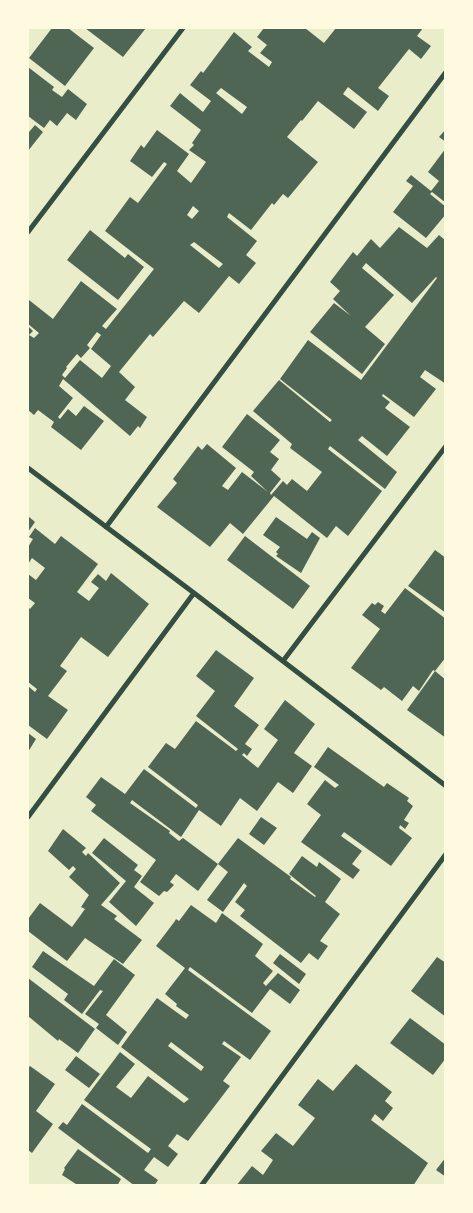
<!DOCTYPE html>
<style>
body{margin:0}
#map{position:relative;width:473px;height:1213px;overflow:hidden;background:#e9edc9;font-family:"Archivo Narrow",sans-serif}
canvas{display:block}
.frame{position:absolute;inset:0;border:29px solid #fefae0;pointer-events:none}
</style>
<div id="map">
<canvas width="473" height="1213"></canvas>
<div class="frame"></div>
</div>
<script>
const ctx = document.querySelector('canvas').getContext('2d');
ctx.lineJoin = 'round';
function fill(path, color) {
  ctx.fillStyle = color;
  ctx.fill(path, 'evenodd');
}
function poly(rows) {
  const path = new Path2D();
  for (const r of rows) {
    path.moveTo(r[0], r[1]);
    for (let i = 2; i < r.length; i += 2) path.lineTo(r[i], r[i + 1]);
  }
  return path;
}
function trace(path, color, width, dash) {
  ctx.strokeStyle = color;
  ctx.lineWidth = width;
  ctx.lineCap = dash ? 'butt' : 'round';
  ctx.setLineDash(dash || []);
  ctx.stroke(path);
}
const building = poly([
 [52,28,68,28,94,48,65,86,29,58],
 [85,28,146,28,123,57],
 [264,28,306,28,305,28,324,43,336,28,423,28,417,36,431,46,421,59,409,49,378,88,389,96,378,111,348,87,343,94,367,112,354,129,318,101,302,121,301,120,287,137,318,162,288,198,283,194,274,205,272,203,251,230,229,213,227,217,257,241,246,255,256,263,239,284,229,276,199,313,184,301,153,337,150,334,119,372,135,387,125,400,147,417,140,428,138,426,130,436,63,379,59,386,73,398,58,417,60,419,68,409,76,416,84,406,104,421,81,450,51,427,54,422,38,410,34,415,28,410,28,326,33,331,29,335,34,338,39,333,28,324,28,302,29,300,53,319,81,281,117,309,102,326,106,329,154,269,105,231,130,197,138,203,167,164,164,162,152,177,130,161,141,145,144,148,157,130,189,154,177,171,191,183,206,162,189,150,194,145,192,143,201,130,170,106,180,93,203,112,211,101,190,85,201,71,203,73,234,32,252,47,248,51,269,67,272,62,260,53,267,45,257,37],
 [221,88,247,107,242,114,216,93],
 [193,206,199,211,192,219,187,215],
 [194,242,223,264,219,268,190,245],
 [97,332,101,335,91,349,111,366,102,378,80,360,65,378,62,375,67,368,66,367,77,354,81,358,90,348,87,345],
 [28,67,54,87,52,90,62,97,68,89,87,104,76,120,67,113,57,126,50,120,44,128,28,116],
 [35,125,43,132,28,151,28,131,29,132],
 [446,129,446,142,439,137],
 [446,148,446,203,432,192,430,194,446,207,446,214,426,238,393,212,413,186,406,181,411,175,431,191,439,181,428,172],
 [399,227,427,248,439,235,446,241,446,384,425,370,420,377,436,389,414,417,383,394,382,396,390,402,385,408,410,427,387,456,362,436,358,440,397,472,385,489,330,446,328,449,382,491,348,536,336,526,327,538,274,496,243,534,230,523,210,547,157,507,177,483,173,479,198,446,202,450,207,444,236,468,222,486,228,490,242,472,268,492,251,476,254,472,222,447,247,414,280,440,270,452,279,459,271,470,281,479,270,493,271,495,283,481,287,485,292,479,307,491,322,472,290,448,292,444,253,411,279,380,330,422,332,420,280,379,308,340,361,380,437,278,436,277,412,303,366,263,362,268,394,295,365,327,385,344,362,374,310,332,334,303,351,316,333,299,340,291,330,282,353,252,357,256,371,239,380,248],
 [90,230,125,258,128,254,144,267,118,300,67,260],
 [28,516,35,522,28,532],
 [276,517,307,539,312,532,320,538,301,573,276,556,278,554,276,552,280,547,263,535],
 [35,528,55,544,61,536,98,564,77,592,89,601,99,588,91,582,98,574,106,581,111,573,149,604,108,657,81,637,60,666,67,671,48,696,68,710,47,739,28,725,28,686,35,692,37,689,28,682,28,607,30,609,35,603,28,598,28,574,36,580,45,568,32,558,28,564,28,547,33,539,29,537],
 [245,536,310,586,293,609,227,560],
 [435,550,446,558,446,613,408,586],
 [405,588,446,619,446,657,435,671,446,680,446,738,407,710,435,671,433,670,419,691,413,686,402,701,384,687,381,690,351,668,380,629,362,615,372,603,375,605,378,602,384,606,381,611,385,614],
 [216,650,254,678,234,706,259,725,245,744,252,749,247,756,244,753,242,755,258,768,278,740,264,729,285,700,315,724,294,753,312,766,293,793,278,782,257,811,240,798,221,826,199,810,181,837,132,800,130,803,170,831,169,833,179,841,183,838,218,864,198,891,176,874,170,882,174,885,167,892,164,891,159,896,140,882,156,860,91,811,96,805,86,797,101,777,125,794,144,769,196,808,198,805,148,767,166,743,175,749,196,721,236,751,238,749,196,716,215,691,196,676],
 [28,733,36,739,28,752],
 [328,747,384,787,387,783,409,798,407,801,413,806,404,820,409,823,405,829,400,825,399,828,412,838,391,866,344,832,341,836,362,851,352,864,360,870,353,879,301,842,321,815,307,804,325,780,335,788,339,785,314,767],
 [261,817,277,828,264,845,249,834],
 [63,829,86,848,82,852,86,856,88,853,120,883,101,905,117,916,114,919,142,940,123,964,85,938,67,961,28,931,28,919,40,903,72,927,85,909,81,907,89,895,69,877,76,869,73,866,69,870,48,851],
 [104,838,138,865,134,870,142,876,134,887,154,903,136,926,109,902,126,881,92,853],
 [238,838,291,877,290,879,315,897,316,896,289,874,302,856,317,867,319,862,341,879,325,902,340,914,320,941,328,946,318,960,309,953,301,963,240,916,245,910,235,902,247,886,244,883,223,912,207,900,228,872,218,864],
 [191,905,216,923,222,913,263,944,255,956,273,971,263,983,266,986,278,973,300,990,290,1004,270,989,252,1013,190,967,188,970,271,1031,250,1060,224,1041,222,1044,241,1057,223,1081,230,1086,188,1141,177,1134,168,1146,178,1154,168,1167,154,1157,144,1170,158,1180,154,1186,135,1186,58,1128,63,1122,67,1125,82,1104,148,1153,151,1149,84,1100,120,1052,135,1064,116,1087,131,1098,148,1076,184,1103,189,1099,121,1047,157,998,186,1019,189,1015,176,1006,177,1004,165,994,185,968,156,946,175,921,176,919,179,921],
 [171,1042,204,1067,201,1071,168,1046],
 [43,951,94,986,114,959,135,975,106,1015,127,1032,118,1045,96,1028,99,1024,85,1014,103,991,100,990,82,1014,64,1000,68,994,32,967],
 [280,954,306,974,299,984,273,963],
 [437,957,446,963,446,1017,411,991],
 [28,978,95,1029,78,1053,59,1039,58,1041,28,1016],
 [410,1018,446,1045,446,1058,433,1075,390,1043],
 [76,1056,100,1074,89,1088,65,1070],
 [356,1064,392,1092,385,1101,393,1108,383,1121,375,1114,371,1120,428,1163,413,1186,236,1186,252,1166,263,1175,273,1160,261,1151,276,1133,293,1146,315,1118,298,1105,318,1079,333,1091],
 [30,1066,55,1084,36,1111,53,1124,32,1153,28,1150,28,1068],
 [78,1149,121,1179,117,1186,79,1186,62,1175,65,1169,64,1168],
 [446,1157,446,1177,436,1170]
]);
const minor = poly([
 [28,232,183,28],
 [28,468,194,593,446,786],
 [106,527,446,72],
 [283,661,446,446],
 [28,817,194,593],
 [201,1186,446,854]
]);
fill(building, '#4f6655');
trace(minor, '#344e41', 5);
</script>
